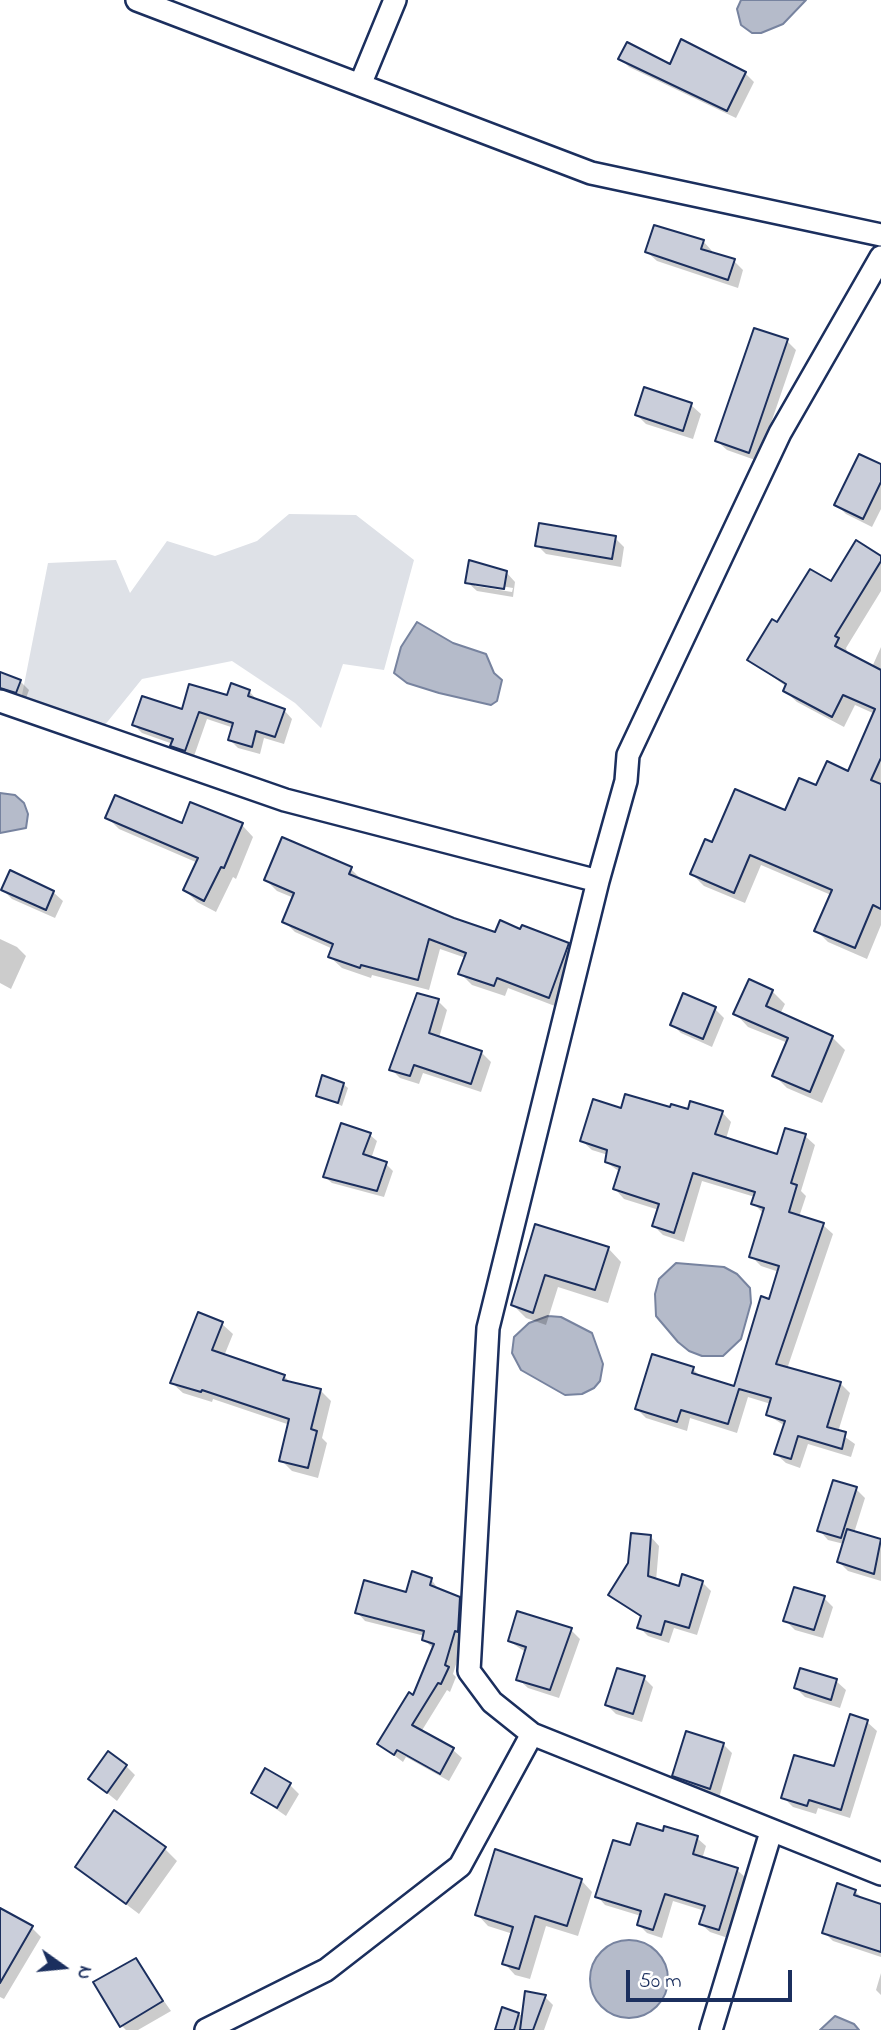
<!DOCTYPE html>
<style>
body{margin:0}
#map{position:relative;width:881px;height:2030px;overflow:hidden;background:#fff;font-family:"Indie Flower",sans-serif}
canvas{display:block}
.north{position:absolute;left:28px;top:1932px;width:70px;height:70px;-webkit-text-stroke:5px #fff;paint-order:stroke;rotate:105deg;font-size:19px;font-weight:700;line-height:28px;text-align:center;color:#1b2f5e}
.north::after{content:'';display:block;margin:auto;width:24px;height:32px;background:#1b2f5e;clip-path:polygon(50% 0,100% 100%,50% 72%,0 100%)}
.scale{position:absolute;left:626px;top:1970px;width:166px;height:32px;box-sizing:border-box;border:4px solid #1b2f5e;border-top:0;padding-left:9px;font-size:21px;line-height:24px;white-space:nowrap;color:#1b2f5e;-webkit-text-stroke:5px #fff;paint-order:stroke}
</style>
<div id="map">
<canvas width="881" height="2030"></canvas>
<div class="north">N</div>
<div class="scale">50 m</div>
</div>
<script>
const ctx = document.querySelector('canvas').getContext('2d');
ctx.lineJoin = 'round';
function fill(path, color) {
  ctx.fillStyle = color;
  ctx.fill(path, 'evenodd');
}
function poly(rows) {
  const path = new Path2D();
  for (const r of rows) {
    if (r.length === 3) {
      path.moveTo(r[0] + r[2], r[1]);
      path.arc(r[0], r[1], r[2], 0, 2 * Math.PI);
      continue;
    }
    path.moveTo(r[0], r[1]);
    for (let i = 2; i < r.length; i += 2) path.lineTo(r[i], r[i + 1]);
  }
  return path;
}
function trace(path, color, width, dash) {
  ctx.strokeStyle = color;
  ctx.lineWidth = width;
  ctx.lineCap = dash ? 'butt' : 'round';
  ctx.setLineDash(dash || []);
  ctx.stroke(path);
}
const green = poly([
 [289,514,356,515,414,560,384,670,343,664,321,728,295,703,232,661,142,679,100,731,21,700,48,563,116,560,130,593,167,541,215,556,257,541]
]);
const water = poly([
 [741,0,806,0,783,24,761,33,752,33,741,25,737,9,741,0],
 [417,622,453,643,486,654,494,673,502,680,497,701,491,705,439,693,407,683,394,673,401,647,417,622],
 [0,793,15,795,24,803,28,814,26,828,0,833,0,793],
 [676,1263,724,1267,737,1274,750,1288,751,1303,741,1339,723,1356,702,1356,689,1351,678,1342,656,1316,655,1294,659,1279,676,1263],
 [548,1316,561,1317,592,1333,603,1364,600,1381,594,1388,582,1394,565,1395,521,1370,512,1353,514,1337,529,1323,548,1316],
 [629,1979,39],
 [835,2016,854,2024,859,2030,820,2030,835,2016]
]);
const shadow = poly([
 [682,42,745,73,754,82,736,118,629,67,620,58,670,66],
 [703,241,712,251,711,254,734,261,743,270,738,288,657,261,647,252],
 [787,341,796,350,758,461,727,450,717,441],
 [691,405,701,414,693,439,646,424,637,415],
 [881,466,881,509,872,527,846,514,836,504],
 [615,538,624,547,621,567,546,554,537,545],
 [881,558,881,591,846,648,848,655,872,667,881,647,881,925,867,959,828,942,816,930,831,895,761,865,745,903,704,886,692,874,713,844,786,813,817,788,849,773,875,714,855,705,844,727,797,702,785,691,787,687,749,660,778,624,831,584],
 [506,572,515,582,513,597,477,591,467,582],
 [475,582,513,588,512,592,475,586],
 [0,674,20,681,29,690,25,701,0,700],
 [249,691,257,700,284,710,292,719,284,744,264,738,260,754,238,748,230,740,234,728,207,719,193,759,181,754,173,744,142,733,134,725],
 [107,817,182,825,242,825,253,837,236,879,233,877,216,912,197,902,185,890,198,863,119,829],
 [351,869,362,880,453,919,496,935,521,931,568,945,579,956,560,1008,508,988,505,996,472,985,461,974,466,958,440,949,429,990,372,975,371,978,342,968,330,957,333,949,295,932,284,921,294,898,277,891,266,880],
 [3,890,53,892,63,901,55,918,12,899],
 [0,939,17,947,26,956,11,989,0,983],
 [772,991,785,1004,780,1014,832,1037,845,1050,822,1103,787,1088,774,1075,788,1043,748,1027,736,1014],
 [438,1001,447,1010,439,1038,481,1052,491,1062,481,1092,423,1073,419,1084,400,1078,391,1069],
 [715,1009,724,1018,712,1047,681,1033,672,1024],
 [343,1084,348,1088,342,1106,318,1095],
 [622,1110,722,1112,731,1122,726,1139,779,1156,805,1136,815,1145,801,1191,806,1196,799,1217,823,1225,833,1234,787,1369,840,1383,850,1393,838,1432,855,1444,851,1457,808,1444,800,1468,786,1463,776,1454,785,1426,768,1415,771,1404,748,1397,737,1433,690,1418,687,1431,646,1418,637,1409,693,1369,702,1378,735,1388,779,1272,761,1266,751,1256,763,1213,753,1203,755,1197,702,1181,684,1242,663,1235,654,1226,659,1210,624,1199,615,1189,620,1172,606,1162,608,1155,592,1150,582,1141],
 [370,1135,377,1141,371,1159,386,1164,393,1171,384,1197,332,1183,325,1177],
 [536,1226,608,1248,621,1262,608,1303,558,1287,546,1325,526,1318,513,1305],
 [222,1324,233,1334,224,1356,284,1376,292,1384,320,1390,331,1401,322,1438,327,1443,318,1478,292,1471,281,1460,290,1425,213,1399,212,1402,183,1393,172,1383],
 [856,1489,865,1498,854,1533,881,1541,881,1581,848,1571,839,1562,844,1544,828,1540,819,1530],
 [651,1537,659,1546,656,1581,680,1588,702,1582,711,1591,697,1635,674,1628,669,1643,648,1636,639,1627,642,1618,610,1595],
 [431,1579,439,1590,459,1598,468,1607,464,1638,453,1674,456,1677,450,1692,447,1690,421,1732,453,1750,462,1758,449,1781,406,1757,403,1762,379,1744,414,1697,434,1649,424,1640,425,1636,365,1621,357,1612,407,1594],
 [824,1598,833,1607,823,1638,795,1630,785,1620],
 [571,1630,580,1639,559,1698,528,1688,518,1679,527,1653,509,1641],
 [644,1678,653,1687,642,1722,616,1714,607,1705],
 [836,1681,846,1690,840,1708,805,1697,796,1688],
 [867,1722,877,1731,850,1818,818,1808,816,1814,793,1807,783,1797,835,1768],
 [723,1744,732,1753,719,1798,683,1785,674,1775],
 [126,1766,135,1775,117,1801,90,1779],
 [290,1785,299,1794,286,1816,253,1793],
 [664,1833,697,1838,706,1846,702,1859,737,1870,746,1878,728,1938,710,1932,701,1924,705,1911,673,1901,662,1938,647,1933,639,1925,641,1916,605,1905,597,1896,631,1847],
 [165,1849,177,1861,139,1914,77,1867],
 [581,1880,592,1892,578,1936,546,1926,530,1979,515,1975,504,1963,513,1934,488,1926,477,1914],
 [855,1891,864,1900,881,1905,881,1957,833,1941,824,1932],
 [0,1910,32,1928,41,1937,4,1999,0,1997],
 [135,1960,171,2011,138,2030,126,2030,121,2025],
 [881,1973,881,1995,876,1990],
 [545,1997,553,2005,544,2030,497,2030,503,2010,524,2016]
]);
const building = poly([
 [681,39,746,72,727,111,618,59,627,42,670,64,681,39],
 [654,225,704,240,701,249,735,259,728,280,645,252,654,225],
 [754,328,788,339,749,453,715,441,754,328],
 [644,387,692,403,683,431,635,415,644,387],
 [859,454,881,464,881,482,863,519,834,505,859,454],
 [539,523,616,536,612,559,535,546,539,523],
 [856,540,881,556,881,561,835,636,839,638,835,646,881,670,881,758,871,780,881,784,881,909,873,905,855,948,814,931,832,890,750,855,734,893,690,874,705,839,712,842,735,789,785,810,799,778,816,785,827,761,848,771,875,709,843,695,832,717,783,691,786,684,747,660,772,619,777,622,810,569,831,581,856,540],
 [469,560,507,571,504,589,465,583,469,560],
 [0,672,21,680,16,693,0,688,0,672],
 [231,683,250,690,248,696,285,709,275,737,256,731,252,747,228,740,233,723,199,712,185,751,170,746,173,739,132,725,142,696,182,709,189,684,227,695,231,683],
 [115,795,182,823,190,802,243,823,224,868,221,867,204,901,183,890,198,858,105,818,115,795],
 [282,837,352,867,349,874,454,918,495,932,500,920,520,929,522,925,569,943,549,998,497,978,494,986,458,974,466,953,429,939,418,980,361,965,360,968,328,957,333,944,282,922,294,893,264,880,282,837],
 [10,870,54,891,46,910,1,890,10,870],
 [749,979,773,990,766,1006,833,1036,810,1092,772,1076,788,1038,733,1014,749,979],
 [417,993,439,999,429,1033,482,1051,471,1084,414,1065,410,1076,389,1070,417,993],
 [683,993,716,1007,703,1039,670,1025,683,993],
 [322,1075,344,1083,338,1103,316,1096,322,1075],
 [625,1094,670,1107,671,1104,688,1109,690,1101,723,1111,715,1134,777,1154,785,1128,806,1134,791,1183,797,1185,789,1212,824,1223,776,1364,841,1382,827,1427,846,1432,842,1449,798,1436,791,1459,774,1454,785,1421,766,1415,771,1398,739,1389,728,1424,681,1410,677,1422,635,1409,652,1354,694,1367,692,1373,734,1386,761,1296,769,1299,779,1266,749,1257,764,1208,751,1204,755,1192,693,1173,674,1233,652,1226,659,1204,613,1189,620,1167,605,1162,607,1150,580,1141,593,1099,621,1108,625,1094],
 [341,1123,371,1133,363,1154,387,1162,377,1191,323,1177,341,1123],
 [535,1224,609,1247,595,1290,545,1275,533,1313,511,1305,535,1224],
 [198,1312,223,1322,212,1350,285,1375,283,1380,321,1389,311,1429,317,1431,308,1468,279,1461,289,1419,202,1390,201,1392,170,1383,198,1312],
 [833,1480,857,1487,841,1538,817,1531,833,1480],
 [847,1529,881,1539,874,1574,837,1562,847,1529],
 [631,1533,651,1535,648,1576,679,1586,682,1574,703,1581,689,1628,665,1621,661,1635,637,1628,641,1616,608,1595,628,1563,631,1533],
 [412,1571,432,1578,430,1585,460,1597,458,1632,455,1631,445,1665,449,1667,441,1684,438,1683,412,1725,454,1748,440,1774,397,1750,394,1755,377,1744,409,1692,413,1695,434,1644,422,1640,424,1631,355,1613,364,1580,406,1592,412,1571],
 [794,1587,825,1596,814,1630,783,1621,794,1587],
 [517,1611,572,1628,550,1690,516,1680,526,1647,508,1641,517,1611],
 [617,1668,645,1676,633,1714,605,1705,617,1668],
 [800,1668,837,1679,831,1700,794,1688,800,1668],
 [850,1714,868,1720,841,1810,809,1800,807,1806,781,1798,794,1755,834,1766,850,1714],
 [686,1731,724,1743,710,1789,672,1776,686,1731],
 [108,1751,127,1765,107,1793,88,1779,108,1751],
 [265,1768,291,1783,277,1808,251,1793,265,1768],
 [114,1810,166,1847,126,1904,75,1867,114,1810],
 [637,1823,663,1831,664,1826,698,1836,693,1854,738,1868,719,1930,699,1924,705,1906,665,1894,653,1930,637,1925,641,1911,595,1897,613,1840,630,1845,637,1823],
 [495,1849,582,1879,567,1926,535,1916,519,1969,502,1964,513,1927,475,1915,495,1849],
 [837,1883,856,1890,854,1895,881,1904,881,1952,822,1933,837,1883],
 [0,1908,33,1926,0,1983,0,1908],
 [136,1958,163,2001,120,2027,93,1982,136,1958],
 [525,1991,546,1995,533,2030,520,2030,525,1991],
 [502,2007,519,2013,514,2030,495,2030,502,2007]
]);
const street = poly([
 [137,0,591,173,881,235],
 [360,85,395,0],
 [881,257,780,433,628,755,626,781,598,881,488,1328,469,1671,492,1702,532,1734,881,1874],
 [0,701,285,800,598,881],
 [206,2030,326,1970,460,1866,532,1734],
 [711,2030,771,1832]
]);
fill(green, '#dee1e7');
fill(water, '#b5bbca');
trace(water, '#77839f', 2);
fill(shadow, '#0003');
fill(building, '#caceda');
trace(building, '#1b2f5e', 2);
trace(street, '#1b2f5e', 26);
trace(street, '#fff', 21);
</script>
